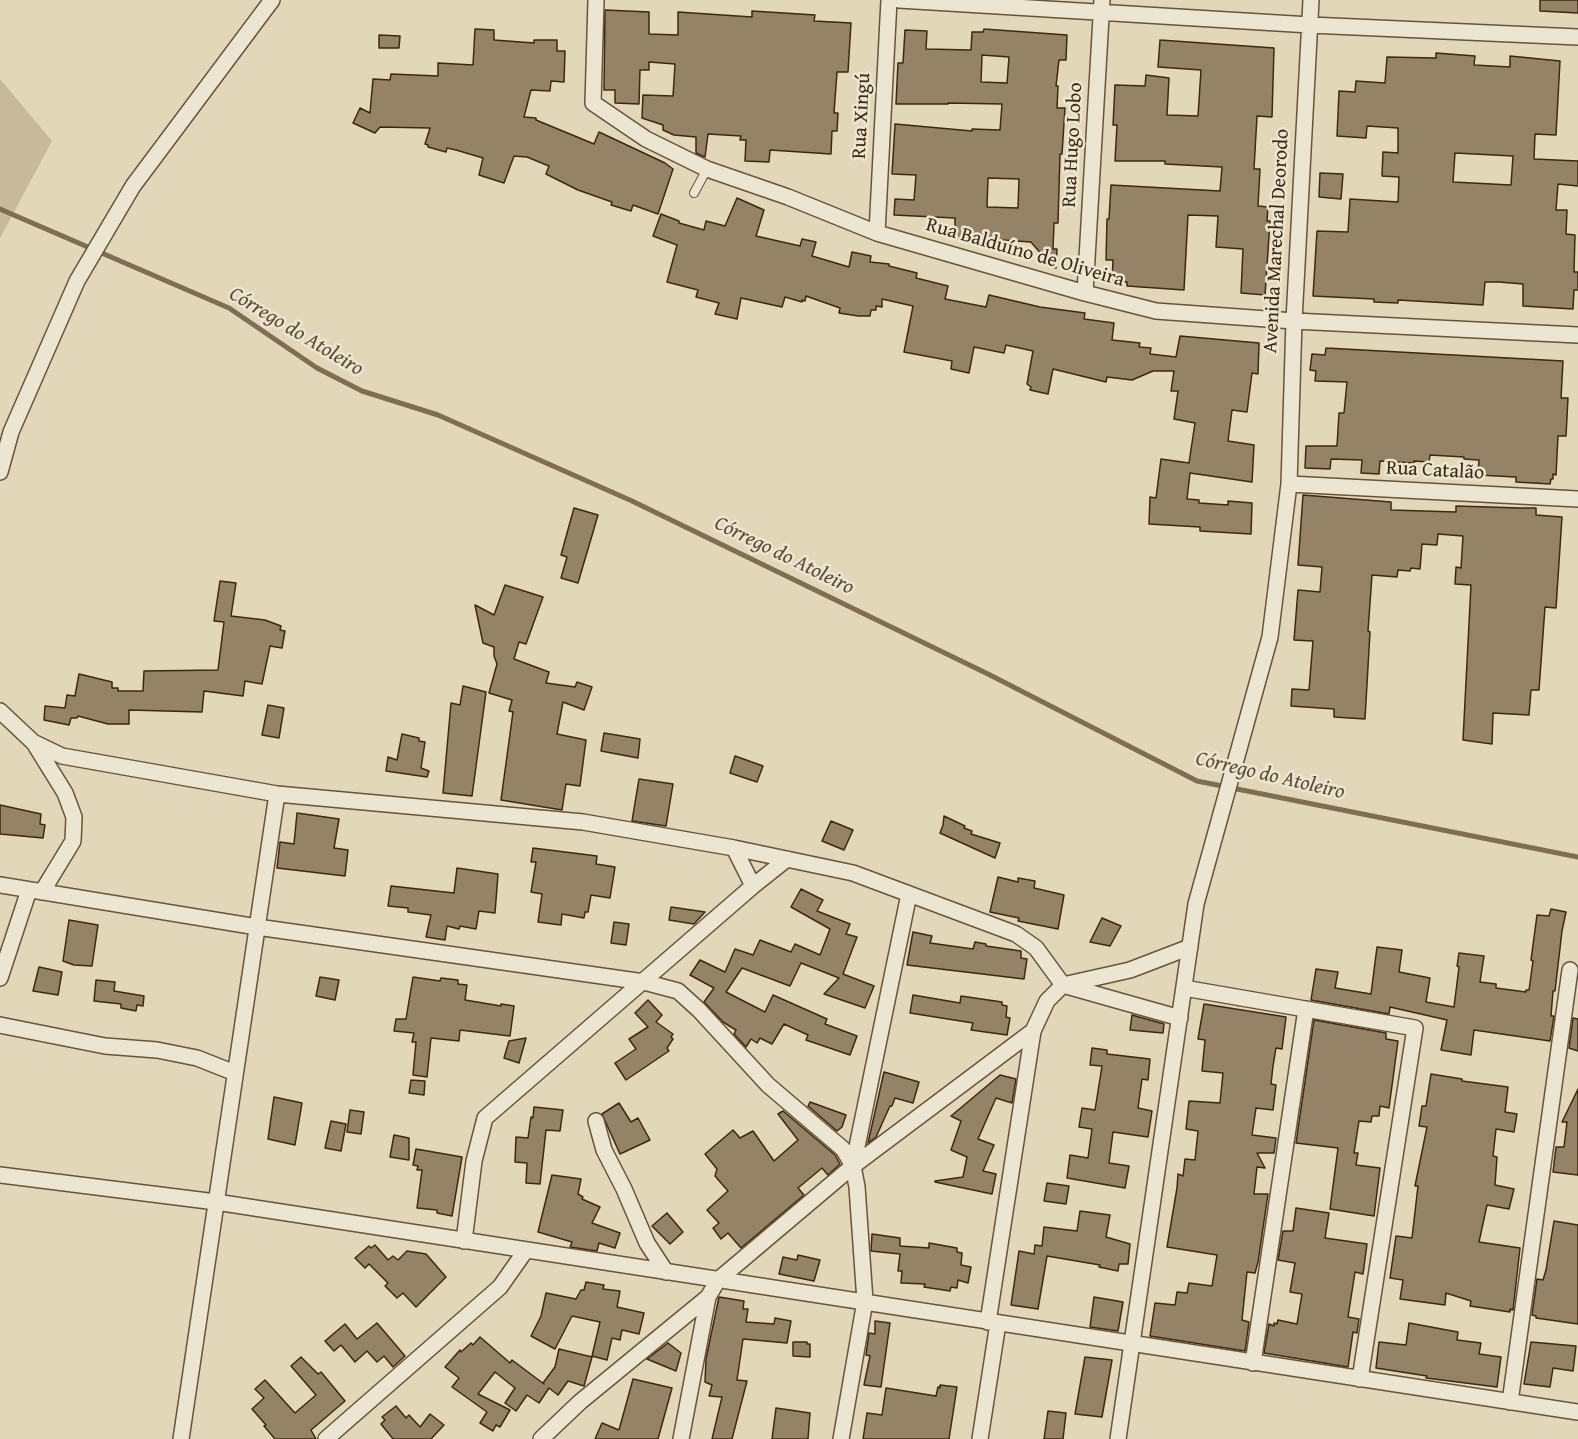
<!DOCTYPE html>
<meta charset="utf-8">
<style>
body{margin:0}
canvas{display:block;background:#e2d7b9}
</style>
<canvas width="1578" height="1439"></canvas>
<script>
const ctx = document.querySelector('canvas').getContext('2d');
ctx.lineJoin = 'round';
function fill(path, color) {
  ctx.fillStyle = color;
  ctx.fill(path, 'evenodd');
}
function poly(rows) {
  const path = new Path2D();
  for (const r of rows) {
    path.moveTo(r[0], r[1]);
    for (let i = 2; i < r.length; i += 2) path.lineTo(r[i], r[i + 1]);
  }
  return path;
}
function trace(path, color, width, dash) {
  ctx.strokeStyle = color;
  ctx.lineWidth = width;
  ctx.lineCap = dash ? 'butt' : 'round';
  ctx.setLineDash(dash || []);
  ctx.stroke(path);
}
function write(font, color, halo, rows, align = 'center') {
  ctx.font = font + ' "Gentium Book Plus",serif';
  ctx.lineWidth = 5;
  ctx.setLineDash([]);
  ctx.textBaseline = 'middle';
  ctx.strokeStyle = halo;
  ctx.fillStyle = color;
  for (const [text, x, y, turn = 0] of rows) {
    ctx.save();
    ctx.translate(x, y);
    ctx.rotate((+turn || 0) * Math.PI / 180);
    ctx.textAlign = isNaN(turn) ? turn : align;
    if (halo) ctx.strokeText(text, 0, 0);
    ctx.fillText(text, 0, 0);
    ctx.restore();
  }
}
const green = poly([
 [0,79,52,141,0,238]
]);
const stream = poly([
 [0,209,229,308,317,368,362,391,438,415,632,501,990,675,1197,781,1578,857]
]);
const building = poly([
 [1540,0,1578,0,1578,13,1540,11,1540,0],
 [605,10,649,12,649,34,678,35,678,12,752,17,752,11,815,15,814,21,851,23,848,72,837,72,834,113,838,113,837,131,832,131,831,154,770,150,769,162,745,161,746,140,740,140,741,136,708,134,705,157,696,153,696,137,674,135,663,130,663,125,642,118,643,95,673,96,675,64,649,62,649,70,640,70,639,104,615,103,615,90,604,90,605,10],
 [475,29,494,30,494,40,534,43,534,40,557,40,557,51,565,51,564,82,551,81,550,91,531,90,524,117,536,118,536,120,594,144,599,132,665,163,673,169,658,214,633,205,631,211,611,205,612,202,578,190,546,174,549,166,527,157,514,156,504,183,479,175,483,158,456,150,447,148,446,152,428,147,428,145,425,144,430,128,380,127,375,133,353,123,360,108,370,113,373,79,390,80,391,74,438,76,438,63,473,65,475,29],
 [984,29,1067,35,1066,60,1059,60,1056,86,1058,86,1057,108,1065,108,1062,154,1060,154,1058,223,1054,223,1053,249,1057,249,1056,268,1043,264,1043,256,1031,242,973,238,973,243,955,238,955,218,894,215,895,199,914,200,916,175,892,174,895,124,972,131,972,129,1000,130,1002,104,948,103,948,104,896,104,898,63,903,63,905,30,927,31,926,49,971,50,972,32,983,32,984,29],
 [982,55,1009,57,1007,83,981,82,982,55],
 [988,178,1019,179,1018,208,987,207,988,178],
 [379,35,400,36,399,48,379,48,379,35],
 [1160,40,1274,48,1272,117,1257,116,1254,169,1260,169,1258,206,1268,207,1267,221,1270,221,1265,295,1241,293,1243,249,1216,247,1218,216,1188,215,1184,290,1127,286,1127,282,1112,281,1113,260,1106,260,1107,219,1109,219,1111,185,1220,191,1222,167,1165,164,1165,161,1115,161,1117,125,1113,125,1115,85,1145,86,1146,75,1169,78,1167,115,1198,116,1201,70,1158,67,1160,40],
 [1436,53,1475,56,1474,65,1510,67,1510,56,1560,61,1556,135,1535,134,1534,159,1578,161,1578,186,1558,184,1556,210,1567,210,1566,234,1575,235,1574,272,1578,272,1578,290,1574,290,1573,309,1523,306,1523,284,1499,282,1485,282,1483,305,1398,300,1398,303,1374,302,1374,299,1313,296,1317,231,1348,232,1350,199,1398,202,1399,177,1382,176,1383,152,1398,153,1398,128,1367,126,1366,138,1337,136,1339,91,1355,92,1356,81,1385,83,1387,57,1436,58,1436,53],
 [1455,153,1513,156,1511,185,1453,182,1455,153],
 [1320,173,1343,174,1341,199,1319,197,1320,173],
 [737,198,764,210,756,236,800,246,802,239,816,242,812,256,849,267,852,252,871,256,870,262,889,264,889,266,917,273,916,278,948,286,945,299,986,307,989,295,1040,307,1085,313,1084,319,1114,323,1112,340,1140,343,1139,347,1151,348,1150,354,1176,357,1180,336,1259,343,1258,374,1252,373,1247,412,1232,410,1228,441,1254,445,1252,482,1190,473,1187,499,1199,500,1199,503,1228,505,1228,501,1252,503,1251,534,1200,531,1200,527,1149,524,1150,497,1156,498,1161,459,1189,463,1195,423,1174,419,1178,391,1171,391,1174,371,1153,371,1132,380,1107,377,1106,382,1053,369,1048,394,1030,390,1031,387,1027,384,1033,351,1006,345,1004,353,974,347,969,373,951,369,952,361,904,352,913,306,882,299,882,307,876,306,876,310,871,310,870,316,858,316,839,313,840,308,806,296,805,301,802,300,802,302,785,297,782,307,741,298,737,319,715,314,719,303,696,297,698,290,667,282,677,245,653,236,661,214,679,221,679,223,704,230,706,221,725,226,737,198],
 [1326,348,1563,361,1561,398,1568,398,1566,436,1558,436,1556,475,1553,474,1553,479,1551,479,1550,484,1516,482,1516,477,1478,475,1479,460,1464,459,1464,457,1430,455,1429,462,1414,461,1414,463,1380,461,1379,474,1361,473,1362,460,1331,459,1330,469,1305,468,1306,446,1337,446,1339,413,1344,413,1347,382,1315,381,1316,371,1310,370,1312,354,1325,355,1326,348],
 [1303,495,1391,502,1391,510,1456,512,1456,506,1520,508,1536,508,1536,515,1562,517,1556,608,1545,607,1539,690,1531,690,1529,715,1493,713,1492,744,1463,740,1471,585,1455,584,1456,567,1461,568,1463,536,1438,534,1437,545,1422,544,1420,569,1411,568,1410,571,1398,570,1397,577,1372,575,1368,631,1370,632,1365,719,1334,717,1334,709,1291,706,1292,689,1309,690,1313,641,1294,640,1298,590,1320,592,1322,567,1298,565,1303,495],
 [574,508,598,515,578,583,561,578,567,557,561,555,574,508],
 [220,581,236,583,231,616,265,620,281,626,280,630,285,631,282,648,270,646,262,684,245,681,243,696,204,691,202,712,129,710,129,724,108,724,78,716,77,718,71,718,69,725,44,720,45,706,65,708,67,695,75,696,79,674,112,682,112,688,118,688,118,691,143,691,144,671,218,670,224,622,214,621,220,581],
 [505,585,543,597,526,644,519,642,514,659,549,672,546,683,575,687,577,682,592,687,584,710,563,702,557,734,586,740,580,786,566,784,562,810,501,800,513,712,509,711,512,700,489,693,497,664,494,656,494,647,483,643,475,605,494,615,505,585],
 [463,686,486,692,472,796,443,793,451,703,460,705,463,686],
 [268,705,284,708,279,738,262,735,268,705],
 [604,733,640,739,638,758,601,751,604,733],
 [402,734,419,738,419,741,425,742,421,768,429,771,427,777,386,771,388,757,397,760,402,734],
 [735,756,763,766,757,782,730,773,735,756],
 [639,779,673,784,666,826,632,821,639,779],
 [0,805,41,814,40,824,45,825,43,838,0,834,0,805],
 [297,813,339,819,334,848,348,850,345,876,277,868,280,842,294,844,297,813],
 [944,816,965,826,964,828,972,831,971,834,1000,843,995,858,940,833,943,825,944,816],
 [831,821,853,830,844,850,822,841,831,821],
 [533,848,597,856,596,864,615,867,610,898,591,895,588,912,585,912,584,918,562,914,561,925,538,922,542,894,531,892,536,862,531,862,533,848],
 [457,868,498,874,495,913,479,911,476,929,460,926,459,929,447,926,445,940,426,937,431,915,408,912,408,908,388,906,391,886,454,893,457,868],
 [998,877,1018,882,1018,878,1035,881,1034,888,1064,895,1058,929,1018,921,1019,918,990,912,998,877],
 [801,889,823,900,817,911,850,924,846,934,857,937,843,974,874,986,865,1008,824,994,839,978,801,963,790,986,742,968,726,992,765,1012,773,995,827,1019,825,1024,857,1036,850,1055,806,1040,808,1035,784,1024,772,1044,760,1038,757,1043,751,1039,746,1047,734,1034,736,1030,723,1022,704,1002,714,988,690,975,700,960,725,972,735,949,753,955,760,940,791,952,795,944,820,955,830,929,791,907,801,889],
 [671,907,705,912,694,924,669,920,671,907],
 [1551,909,1566,912,1562,931,1555,991,1553,991,1551,1016,1554,1016,1550,1041,1474,1030,1471,1055,1441,1050,1447,1020,1390,1007,1389,1014,1311,1000,1316,969,1338,972,1335,988,1371,994,1377,947,1402,950,1399,972,1430,978,1426,1002,1454,1007,1459,967,1457,966,1459,953,1484,956,1480,982,1496,984,1496,988,1526,992,1526,990,1529,990,1533,961,1531,960,1537,915,1549,916,1551,909],
 [1102,918,1121,926,1110,946,1090,942,1102,918],
 [69,920,98,925,92,966,74,965,63,961,69,920],
 [614,922,629,924,626,945,611,943,614,922],
 [913,932,932,936,930,943,973,949,975,942,986,944,986,946,1021,951,1021,958,1027,959,1024,979,907,965,913,932],
 [39,967,62,972,58,995,33,991,39,967],
 [320,977,339,980,335,1000,316,996,320,977],
 [413,977,440,981,441,978,458,980,458,984,467,985,465,1000,501,1006,501,1004,514,1006,510,1036,460,1030,459,1041,431,1038,427,1077,413,1075,416,1042,412,1042,414,1033,394,1031,396,1019,406,1019,413,977],
 [96,980,115,982,114,991,144,996,143,1006,137,1005,136,1011,121,1008,121,1004,94,1001,96,980],
 [913,995,960,1003,961,996,1002,1002,1002,1005,1007,1006,1006,1017,1010,1018,1007,1035,971,1030,973,1023,910,1013,913,995],
 [648,1000,662,1015,656,1022,673,1034,671,1037,673,1039,667,1048,669,1051,626,1080,615,1063,636,1049,629,1039,648,1027,635,1013,648,1000],
 [1204,1004,1286,1017,1282,1049,1276,1048,1273,1066,1271,1084,1276,1085,1273,1110,1256,1108,1252,1135,1276,1138,1274,1153,1257,1153,1265,1168,1257,1167,1254,1194,1268,1194,1258,1262,1255,1273,1247,1272,1242,1320,1249,1322,1245,1351,1150,1336,1155,1303,1175,1305,1177,1292,1187,1293,1189,1283,1212,1286,1217,1255,1167,1247,1177,1188,1178,1174,1183,1176,1185,1159,1195,1160,1198,1131,1186,1129,1189,1101,1220,1103,1223,1073,1202,1071,1205,1040,1198,1039,1204,1004],
 [1132,1015,1164,1024,1163,1033,1130,1030,1132,1015],
 [1573,1018,1578,1019,1578,1051,1569,1048,1573,1018],
 [1314,1020,1386,1033,1386,1039,1398,1041,1389,1108,1380,1106,1379,1116,1372,1116,1371,1122,1359,1121,1354,1153,1358,1153,1356,1165,1380,1168,1374,1216,1330,1209,1338,1148,1296,1143,1314,1020],
 [526,1038,519,1063,504,1058,509,1041,526,1038],
 [1092,1048,1107,1050,1107,1054,1150,1059,1148,1080,1142,1079,1138,1108,1152,1111,1148,1137,1113,1132,1109,1163,1129,1166,1125,1188,1067,1178,1070,1155,1088,1158,1092,1129,1079,1127,1082,1108,1095,1110,1102,1066,1090,1065,1092,1048],
 [884,1072,919,1082,913,1103,895,1098,892,1106,890,1106,876,1137,868,1143,884,1072],
 [1431,1074,1462,1079,1462,1081,1508,1087,1505,1112,1517,1114,1514,1132,1496,1129,1493,1156,1497,1157,1495,1185,1514,1189,1509,1209,1487,1205,1479,1242,1520,1248,1513,1310,1510,1309,1510,1312,1470,1306,1471,1301,1446,1293,1445,1305,1400,1299,1403,1280,1390,1278,1396,1236,1412,1238,1418,1186,1415,1186,1427,1127,1419,1126,1422,1106,1426,1106,1431,1074],
 [1000,1075,1016,1079,1012,1103,996,1098,978,1139,994,1145,983,1171,996,1174,992,1194,935,1182,935,1181,963,1177,967,1157,951,1150,961,1121,951,1116,1000,1075],
 [411,1080,425,1081,424,1095,409,1093,411,1080],
 [1578,1089,1578,1175,1553,1172,1556,1147,1564,1147,1567,1122,1562,1122,1578,1089],
 [274,1097,302,1103,295,1145,268,1139,274,1097],
 [810,1102,846,1115,842,1127,837,1131,808,1106,810,1102],
 [619,1103,631,1122,638,1118,650,1140,620,1154,602,1114,619,1103],
 [534,1107,563,1110,560,1131,546,1130,540,1184,526,1183,527,1163,515,1162,516,1137,528,1138,531,1117,533,1118,534,1107],
 [350,1110,364,1112,361,1134,347,1132,350,1110],
 [783,1111,835,1155,840,1164,828,1175,822,1168,798,1188,804,1195,741,1248,728,1233,721,1239,713,1228,719,1223,707,1210,728,1191,715,1176,717,1169,705,1154,733,1130,740,1138,753,1131,774,1161,798,1140,778,1114,783,1111],
 [331,1121,346,1124,341,1151,325,1148,331,1121],
 [394,1135,409,1138,409,1160,390,1157,394,1135],
 [416,1149,462,1157,452,1216,437,1213,437,1210,417,1208,422,1170,417,1170,418,1166,413,1165,416,1149],
 [552,1175,581,1179,578,1194,583,1197,582,1199,600,1207,592,1223,620,1233,615,1248,599,1243,597,1251,570,1247,572,1242,538,1232,552,1175],
 [1047,1183,1069,1186,1066,1204,1044,1201,1047,1183],
 [1296,1208,1329,1213,1325,1238,1367,1244,1363,1274,1355,1272,1348,1317,1359,1319,1357,1333,1353,1332,1348,1367,1264,1353,1269,1324,1274,1326,1274,1323,1277,1324,1278,1320,1297,1324,1302,1294,1290,1292,1295,1263,1278,1260,1283,1231,1293,1231,1296,1208],
 [1080,1211,1110,1215,1106,1237,1130,1244,1128,1264,1119,1264,1118,1271,1099,1267,1100,1265,1047,1256,1038,1309,1011,1305,1019,1251,1034,1254,1035,1245,1042,1246,1044,1227,1077,1231,1080,1211],
 [667,1213,683,1232,670,1244,652,1226,667,1213],
 [1554,1221,1578,1225,1578,1324,1536,1318,1536,1316,1532,1315,1537,1279,1543,1280,1546,1270,1554,1221],
 [872,1234,900,1238,900,1246,929,1248,929,1243,957,1248,957,1252,962,1253,961,1265,971,1267,968,1283,958,1280,957,1288,951,1287,950,1291,924,1287,925,1284,901,1283,902,1271,898,1271,900,1254,871,1251,872,1234],
 [375,1245,388,1260,393,1256,398,1260,407,1251,426,1254,446,1277,416,1307,403,1293,397,1298,385,1286,388,1283,369,1264,365,1268,355,1258,369,1246,371,1248,375,1245],
 [798,1255,820,1260,814,1281,779,1274,783,1257,797,1260,798,1255],
 [586,1282,604,1285,603,1289,620,1291,617,1307,644,1313,639,1334,622,1330,620,1340,612,1338,607,1360,592,1356,600,1322,572,1316,555,1349,531,1336,541,1316,546,1293,576,1299,581,1290,584,1290,586,1282],
 [719,1297,744,1301,743,1309,748,1309,746,1322,774,1324,775,1318,791,1321,787,1343,743,1339,737,1380,747,1381,732,1439,712,1439,722,1397,709,1396,712,1385,705,1382,706,1359,719,1297],
 [1094,1297,1123,1302,1118,1331,1090,1327,1094,1297],
 [875,1321,890,1323,881,1387,864,1385,870,1356,866,1355,869,1333,875,1334,875,1321],
 [377,1323,405,1356,393,1367,384,1356,377,1362,367,1351,355,1362,341,1345,334,1351,325,1341,345,1324,357,1339,377,1323],
 [1409,1323,1458,1332,1457,1340,1481,1343,1479,1354,1501,1357,1497,1387,1426,1378,1427,1376,1376,1368,1379,1342,1406,1345,1409,1323],
 [480,1337,510,1363,512,1360,544,1384,543,1383,555,1367,559,1349,592,1357,584,1386,568,1381,558,1395,549,1388,539,1403,527,1395,516,1411,505,1403,515,1388,495,1372,478,1394,510,1410,500,1427,496,1425,493,1431,480,1423,487,1412,452,1387,459,1378,445,1367,460,1350,461,1352,471,1343,473,1345,480,1337],
 [793,1342,807,1342,807,1344,810,1344,810,1357,793,1356,793,1342],
 [1531,1342,1576,1346,1573,1371,1553,1368,1550,1387,1524,1384,1531,1342],
 [668,1343,681,1353,676,1371,647,1359,668,1343],
 [301,1357,318,1374,321,1372,345,1401,311,1430,316,1439,275,1439,264,1426,266,1425,252,1409,264,1398,255,1389,265,1380,295,1413,316,1395,291,1366,301,1357],
 [1085,1357,1112,1360,1102,1417,1075,1414,1085,1357],
 [633,1379,672,1388,658,1439,595,1439,602,1423,619,1430,633,1379],
 [940,1385,957,1387,949,1439,863,1439,867,1413,882,1415,886,1388,936,1396,938,1387,940,1388,940,1385],
 [396,1406,406,1418,409,1415,420,1427,430,1414,444,1425,431,1439,393,1439,381,1424,385,1420,382,1417,396,1406],
 [776,1408,810,1413,808,1439,772,1439,776,1408],
 [1048,1411,1066,1413,1063,1439,1044,1439,1048,1411]
]);
const service = poly([
 [694,193,707,169]
]);
const minor = poly([
 [596,0,593,103,646,139,707,169,788,197,877,233,1085,293,1156,311,1294,321,1578,335],
 [899,0,1310,25,1578,37],
 [877,233,889,0],
 [1085,293,1102,0],
 [0,472,11,432,77,281,133,186,272,0],
 [1289,484,1578,499],
 [0,711,33,742,62,756,277,794,181,1439],
 [34,743,65,793,74,817,73,841,42,892],
 [277,794,583,822,734,848,853,873,1016,934,1036,948,1063,985,1180,1018],
 [734,848,753,886],
 [0,885,257,927,644,982,678,991,699,1010,768,1085,843,1149,853,1166,857,1187,865,1301,841,1439],
 [0,978,29,890],
 [1184,988,1415,1028,1360,1379],
 [0,1025,105,1046,157,1050,197,1058,235,1073],
 [596,1121,604,1150,624,1189,647,1243,666,1272],
 [853,1166,909,894],
 [0,1175,216,1202,1578,1412],
 [464,1241,474,1161,485,1118,753,886,787,859],
 [988,1322,1033,1031],
 [1253,1363,1306,1009],
 [1510,1402,1570,970],
 [326,1439,500,1287,526,1250],
 [541,1439,580,1402,708,1297],
 [681,1439,708,1297,718,1280,853,1166,1033,1031,1047,1001,1063,985,1130,970,1190,947],
 [980,1439,998,1323],
 [1118,1439,1196,904,1270,637,1289,484,1294,321,1311,0]
]);
const streetNames = [
 ["Rua Xingú",862,116,-87],
 ["Rua Hugo Lobo",1073,145,-87],
 ["Avenida Marechal Deorodo",1277,241,-87],
 ["Rua Balduíno de Oliveira",1025,253,16],
 ["Rua Catalão",1435,471,3]
];
const waterNames = [
 ["Córrego do Atoleiro",296,332,31],
 ["Córrego do Atoleiro",784,556,26],
 ["Córrego do Atoleiro",1270,776,13]
];
fill(green, '#c6b99c');
trace(stream, '#806e52', 5);
fill(building, '#948367');
trace(building, '#3f290e', 1.5);
trace(service, '#685439', 10);
trace(minor, '#685439', 18);
trace(service, '#ece5d2', 8);
trace(minor, '#ece5d2', 15);
write('20px', '#3f290e', '#ece5d2', streetNames);
write('italic 21px', '#5f4c30', '#ece5d2', waterNames);
</script>
